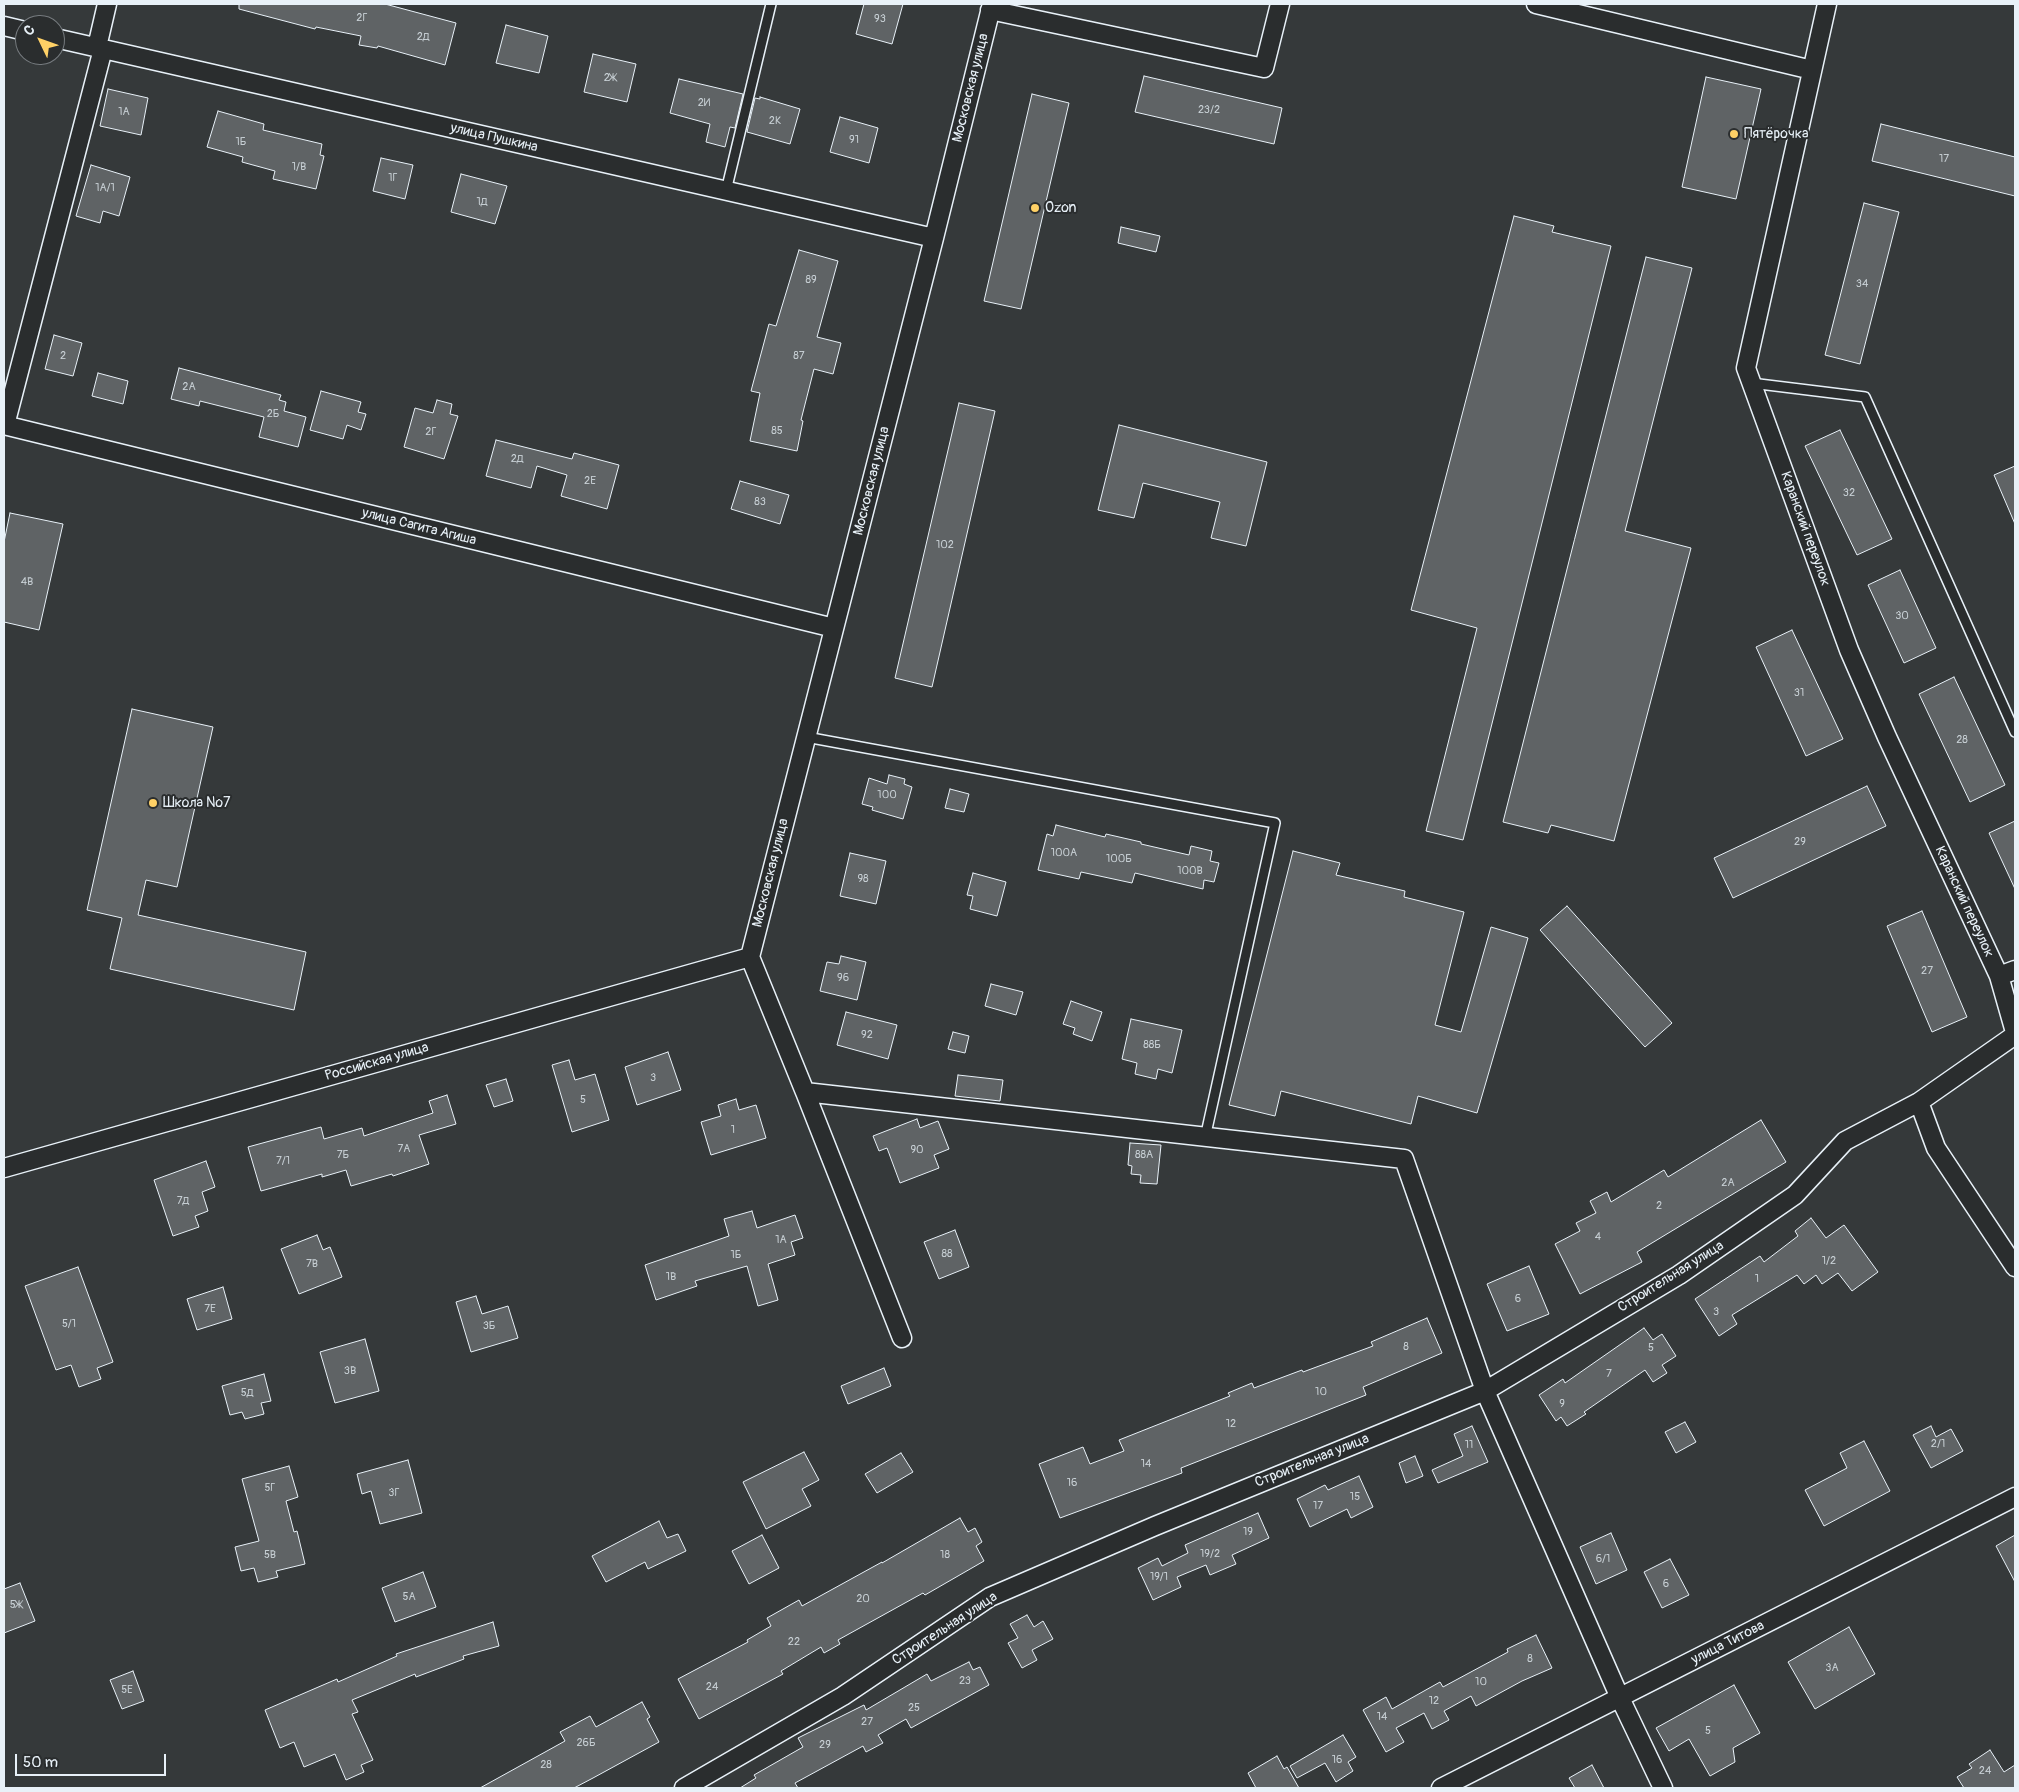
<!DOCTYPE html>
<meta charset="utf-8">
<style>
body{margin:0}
#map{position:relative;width:2019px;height:1792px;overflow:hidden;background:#35393a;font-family:Pangolin,sans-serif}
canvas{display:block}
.frame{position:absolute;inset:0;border:5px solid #e8f1f8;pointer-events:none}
.north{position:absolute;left:15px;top:15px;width:50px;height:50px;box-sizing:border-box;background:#2a2d2e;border:1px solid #767b7f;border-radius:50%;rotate:312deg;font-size:14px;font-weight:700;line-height:20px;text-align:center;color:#e8f1f8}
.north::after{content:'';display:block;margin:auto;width:18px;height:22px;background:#ffd166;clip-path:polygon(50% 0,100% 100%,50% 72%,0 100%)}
.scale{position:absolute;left:15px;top:1754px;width:151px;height:22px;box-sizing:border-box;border:2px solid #e8f1f8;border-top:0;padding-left:6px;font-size:15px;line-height:18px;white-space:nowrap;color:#e8f1f8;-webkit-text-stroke:4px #2a2d2e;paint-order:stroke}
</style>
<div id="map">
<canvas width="2019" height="1792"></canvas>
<div class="frame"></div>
<div class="north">С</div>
<div class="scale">50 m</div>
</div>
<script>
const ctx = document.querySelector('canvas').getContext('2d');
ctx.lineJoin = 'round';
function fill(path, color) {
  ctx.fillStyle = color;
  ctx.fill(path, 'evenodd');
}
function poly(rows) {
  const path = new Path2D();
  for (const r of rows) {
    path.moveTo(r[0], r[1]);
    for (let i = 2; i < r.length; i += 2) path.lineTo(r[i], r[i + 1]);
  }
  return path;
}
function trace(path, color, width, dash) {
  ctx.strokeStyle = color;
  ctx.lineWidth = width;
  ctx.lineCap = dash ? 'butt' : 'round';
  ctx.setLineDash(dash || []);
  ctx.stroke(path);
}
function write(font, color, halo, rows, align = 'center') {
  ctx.font = font + ' Pangolin,sans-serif';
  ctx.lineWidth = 4;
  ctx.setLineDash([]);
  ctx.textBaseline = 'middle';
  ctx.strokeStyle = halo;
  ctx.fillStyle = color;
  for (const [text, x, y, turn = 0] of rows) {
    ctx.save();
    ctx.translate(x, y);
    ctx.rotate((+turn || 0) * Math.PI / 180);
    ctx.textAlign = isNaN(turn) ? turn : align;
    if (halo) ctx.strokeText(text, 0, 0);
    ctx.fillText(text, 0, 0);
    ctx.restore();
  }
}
const building = poly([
 [239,4,385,4,456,23,445,65,378,46,377,48,359,45,361,36,316,27,315,29,239,9,239,4],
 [864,4,903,4,892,44,856,34,864,4],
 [506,25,548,36,539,73,496,63,506,25],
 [593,54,636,64,627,102,584,92,593,54],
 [1144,76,1282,108,1274,144,1135,112,1144,76],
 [1706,77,1761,89,1736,199,1682,187,1706,77],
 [679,79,743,94,735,128,730,127,725,147,706,142,710,124,670,113,679,79],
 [108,89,148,98,141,135,100,126,108,89],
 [1032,94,1069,103,1021,309,984,301,1032,94],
 [760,97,800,109,790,144,747,132,755,98,760,99,760,97],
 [218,111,264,124,263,130,322,144,320,155,324,156,316,189,273,179,275,171,242,162,243,157,207,147,218,111],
 [840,117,878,128,869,163,830,152,840,117],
 [1881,124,2015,157,2015,196,1872,161,1881,124],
 [381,158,413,165,405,199,373,191,381,158],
 [91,165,130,177,119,216,103,211,100,223,76,216,91,165],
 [461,174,507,186,495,224,451,212,461,174],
 [1864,203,1899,212,1860,364,1825,355,1864,203],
 [1514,216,1554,226,1552,232,1611,246,1463,840,1426,831,1477,628,1411,610,1514,216],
 [1121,227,1160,236,1156,252,1118,243,1121,227],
 [799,250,838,261,817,337,841,343,833,374,814,369,801,420,803,421,797,451,750,441,760,393,751,391,769,324,776,326,799,250],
 [1646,257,1692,268,1625,531,1691,548,1614,841,1551,825,1548,833,1503,822,1646,257],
 [54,335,82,343,73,376,45,369,54,335],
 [179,368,281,395,279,400,286,402,284,411,306,417,298,447,259,437,264,417,200,401,199,406,171,399,179,368],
 [98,373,128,381,123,404,92,396,98,373],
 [321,391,361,402,358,412,366,414,361,430,347,425,343,439,310,430,321,391],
 [437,400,452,404,450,414,458,416,444,459,404,447,415,408,433,413,437,400],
 [959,403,995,411,932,687,895,678,959,403],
 [1119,425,1267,462,1246,546,1211,538,1220,502,1143,483,1134,518,1098,510,1119,425],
 [1840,430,1892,539,1857,555,1805,446,1840,430],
 [496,440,572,459,574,453,619,465,607,509,561,496,567,475,537,466,531,488,486,476,496,440],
 [2015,466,2015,524,1994,475,2015,466],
 [740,481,789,495,780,524,731,509,740,481],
 [10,513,63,524,39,630,4,622,4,542,10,513],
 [1900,570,1936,648,1904,663,1868,585,1900,570],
 [1792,630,1843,739,1806,756,1756,647,1792,630],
 [1954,677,2005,785,1970,802,1919,694,1954,677],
 [132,709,213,727,177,887,146,880,138,915,306,952,294,1010,110,969,122,918,87,910,132,709],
 [889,775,905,779,904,784,912,787,903,819,872,810,873,807,862,804,869,778,887,784,889,775],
 [1867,786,1886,826,1733,898,1714,858,1867,786],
 [950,789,969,794,964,812,945,808,950,789],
 [2015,821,2015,889,1989,833,2015,821],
 [1056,825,1105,837,1106,834,1141,842,1141,844,1189,855,1191,846,1212,851,1210,861,1219,863,1214,882,1204,880,1203,889,1135,873,1132,883,1081,872,1079,879,1038,870,1047,834,1053,836,1056,825],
 [1293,851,1340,863,1336,875,1405,891,1404,897,1464,912,1435,1025,1461,1032,1491,927,1528,938,1477,1113,1418,1096,1411,1124,1281,1091,1275,1116,1229,1105,1293,851],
 [850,853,886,861,876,904,840,896,850,853],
 [973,873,1006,882,997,916,970,909,973,896,967,895,973,873],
 [1567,906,1672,1023,1645,1047,1540,930,1567,906],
 [1922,911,1967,1017,1932,1032,1887,926,1922,911],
 [841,956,866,962,857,1000,820,991,827,962,839,964,841,956],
 [991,984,1023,992,1016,1015,985,1006,991,984],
 [1071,1001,1102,1012,1092,1041,1073,1034,1075,1028,1063,1024,1071,1001],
 [846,1012,897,1025,888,1059,837,1045,846,1012],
 [1131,1019,1182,1030,1172,1073,1158,1069,1156,1079,1135,1074,1137,1063,1122,1059,1131,1019],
 [953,1032,969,1036,965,1053,948,1049,953,1032],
 [668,1052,681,1090,637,1105,625,1067,668,1052],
 [569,1060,575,1080,595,1074,609,1120,572,1132,552,1065,569,1060],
 [958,1075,1003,1080,1000,1101,955,1096,958,1075],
 [506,1079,513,1101,494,1107,486,1085,506,1079],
 [447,1095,456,1124,419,1135,429,1164,393,1176,392,1174,351,1186,346,1170,322,1177,322,1174,261,1191,248,1147,321,1127,324,1139,362,1128,364,1136,433,1113,429,1101,447,1095],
 [736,1099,739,1110,756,1105,766,1138,711,1155,701,1122,721,1116,718,1105,736,1099],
 [917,1119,920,1128,938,1121,949,1149,934,1155,939,1168,900,1183,887,1148,879,1151,873,1136,917,1119],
 [1761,1120,1786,1162,1637,1252,1642,1262,1580,1294,1555,1244,1580,1231,1576,1223,1596,1213,1590,1201,1607,1192,1611,1202,1664,1170,1668,1177,1761,1120],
 [1130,1143,1161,1145,1157,1184,1140,1183,1141,1175,1131,1174,1132,1166,1128,1165,1130,1143],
 [206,1161,215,1187,202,1192,208,1211,195,1216,199,1227,173,1236,154,1180,206,1161],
 [752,1211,757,1228,795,1215,803,1238,791,1242,795,1255,768,1264,778,1300,758,1306,747,1266,695,1281,697,1286,656,1300,645,1265,729,1236,724,1219,752,1211],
 [1811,1218,1826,1238,1844,1225,1878,1272,1852,1291,1838,1273,1822,1284,1816,1275,1804,1284,1797,1275,1732,1315,1737,1324,1719,1336,1695,1299,1760,1256,1764,1262,1798,1236,1795,1231,1811,1218],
 [955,1230,969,1267,939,1279,924,1242,955,1230],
 [317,1235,323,1250,330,1247,342,1277,299,1294,281,1249,317,1235],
 [1529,1266,1549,1314,1507,1331,1487,1284,1529,1266],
 [78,1267,113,1362,97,1368,101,1379,79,1387,71,1365,56,1370,25,1286,78,1267],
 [223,1287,232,1319,197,1330,187,1299,223,1287],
 [476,1296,482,1314,508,1306,518,1338,471,1352,456,1302,476,1296],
 [1427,1318,1442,1353,1363,1387,1366,1395,1181,1468,1182,1473,1060,1518,1039,1464,1083,1447,1090,1464,1124,1451,1119,1440,1230,1396,1228,1393,1252,1383,1254,1388,1302,1370,1303,1372,1373,1346,1371,1342,1427,1318],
 [1644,1328,1653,1340,1662,1334,1676,1356,1662,1365,1667,1373,1653,1382,1645,1370,1584,1412,1586,1414,1567,1426,1561,1417,1556,1421,1539,1395,1563,1379,1565,1383,1644,1328],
 [365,1339,379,1391,335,1403,320,1352,365,1339],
 [884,1368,891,1386,848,1404,841,1386,884,1368],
 [264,1374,271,1401,261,1403,264,1414,245,1419,242,1412,230,1415,222,1386,264,1374],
 [1685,1422,1696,1442,1676,1453,1665,1432,1685,1422],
 [1472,1426,1488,1462,1438,1483,1432,1470,1463,1456,1454,1434,1472,1426],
 [1931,1426,1936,1437,1951,1429,1963,1451,1931,1468,1913,1435,1931,1426],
 [1864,1441,1890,1491,1824,1526,1805,1490,1847,1468,1840,1453,1864,1441],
 [804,1452,819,1480,802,1489,811,1506,766,1529,743,1482,804,1452],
 [901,1453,913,1472,877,1493,865,1474,901,1453],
 [1415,1456,1423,1476,1406,1483,1399,1463,1415,1456],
 [408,1460,422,1513,380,1524,371,1491,362,1494,357,1474,408,1460],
 [289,1466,298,1497,286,1501,294,1532,297,1531,305,1564,276,1571,278,1577,258,1582,254,1568,241,1571,235,1547,259,1541,242,1479,289,1466],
 [1359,1476,1373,1507,1351,1518,1347,1509,1310,1527,1297,1499,1325,1485,1328,1490,1359,1476],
 [1258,1513,1269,1538,1232,1555,1236,1564,1210,1575,1206,1565,1177,1577,1181,1587,1153,1600,1138,1568,1158,1558,1162,1566,1188,1553,1185,1545,1258,1513],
 [960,1518,968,1532,975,1528,982,1542,976,1546,984,1561,925,1595,923,1593,838,1640,840,1644,824,1653,821,1647,781,1671,783,1674,699,1719,678,1679,748,1642,747,1640,771,1626,767,1618,799,1600,802,1606,882,1562,882,1563,960,1518],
 [659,1521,667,1538,678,1534,686,1551,648,1569,645,1562,606,1582,592,1556,659,1521],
 [1611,1533,1627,1570,1596,1584,1580,1547,1611,1533],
 [762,1535,779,1568,749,1584,732,1551,762,1535],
 [2015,1535,2015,1582,1996,1546,2015,1535],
 [1670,1559,1689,1595,1662,1608,1644,1572,1670,1559],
 [423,1572,436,1607,395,1622,382,1588,423,1572],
 [20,1583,35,1621,4,1633,4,1589,20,1583],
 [1027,1615,1034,1627,1043,1621,1053,1639,1032,1650,1037,1660,1022,1668,1008,1643,1018,1638,1010,1624,1027,1615],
 [493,1622,499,1646,463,1656,464,1659,416,1677,415,1674,352,1700,358,1712,352,1714,373,1760,361,1765,364,1772,346,1780,335,1754,304,1767,294,1742,280,1748,265,1710,337,1679,338,1682,397,1656,396,1654,493,1622],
 [1849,1627,1875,1674,1815,1709,1788,1662,1849,1627],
 [1536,1635,1552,1668,1522,1681,1476,1706,1471,1696,1444,1711,1449,1720,1432,1729,1424,1713,1396,1728,1404,1742,1386,1752,1363,1710,1386,1697,1392,1709,1440,1682,1443,1687,1508,1652,1507,1649,1536,1635],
 [969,1662,973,1670,980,1667,989,1685,911,1728,906,1719,878,1735,883,1743,866,1752,863,1746,795,1783,798,1788,740,1788,756,1778,754,1775,803,1747,798,1738,864,1705,866,1710,927,1674,931,1681,969,1662],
 [133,1671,144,1701,122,1709,110,1680,133,1671],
 [1734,1685,1760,1733,1733,1748,1735,1762,1710,1776,1689,1739,1669,1751,1656,1728,1734,1685],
 [642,1702,650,1717,647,1719,659,1742,593,1778,574,1788,480,1788,565,1741,560,1732,590,1716,596,1727,642,1702],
 [1343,1735,1356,1757,1348,1762,1353,1771,1336,1782,1325,1763,1297,1778,1290,1766,1343,1735],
 [1990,1750,2004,1772,2015,1765,2015,1788,1964,1788,1957,1777,1972,1768,1969,1764,1990,1750],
 [1277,1756,1284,1769,1287,1767,1299,1788,1256,1788,1248,1773,1277,1756],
 [1592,1765,1604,1788,1575,1788,1569,1778,1592,1765]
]);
const service = poly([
 [726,191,771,4],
 [1751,383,1865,397,2015,732],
 [806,737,1275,823,1205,1138]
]);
const minor = poly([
 [1536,4,1812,70],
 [1827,4,1746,368,1849,650,1887,737,1999,976,2015,1032],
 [990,10,1264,68,1280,4],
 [4,26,25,31],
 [55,38,934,238],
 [97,47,107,4],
 [4,425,834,628],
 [5,425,103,49],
 [750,957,805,1092,1404,1159,1485,1391,1620,1698,1663,1788],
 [750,957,934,238,992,4],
 [1999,976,2015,970],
 [2015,1035,1919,1102,1936,1148,2015,1267],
 [805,1092,902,1338],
 [4,1168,750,957],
 [684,1788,843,1696,990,1597,1155,1526,1485,1391,1679,1275,1795,1195,1845,1141,1919,1102],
 [1441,1788,2015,1497]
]);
const markers = [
 [1734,134,5,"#ffd166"],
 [1035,208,5,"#ffd166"],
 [153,803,5,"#ffd166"]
];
const numberNames = [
 ["2Г",362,18],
 ["93",880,19],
 ["2Д",423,37],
 ["2Ж",610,78],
 ["2И",704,103],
 ["23/2",1209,110],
 ["1А",124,112],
 ["2К",775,121],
 ["91",854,140],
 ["1Б",241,142],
 ["17",1944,159],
 ["1/В",299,167],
 ["1Г",393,178],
 ["1А/1",105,188],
 ["1Д",482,202],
 ["89",811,280],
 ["34",1862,284],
 ["2",63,356],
 ["87",799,356],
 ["2А",189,387],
 ["2Б",273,414],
 ["85",777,431],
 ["2Г",431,432],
 ["2Д",517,459],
 ["2Е",590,481],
 ["32",1849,493],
 ["83",760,502],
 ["102",945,545],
 ["4В",27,582],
 ["30",1902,616],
 ["31",1799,693],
 ["28",1962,740],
 ["100",887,795],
 ["29",1800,842],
 ["100А",1064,853],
 ["100Б",1119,859],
 ["100В",1190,871],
 ["98",863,879],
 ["27",1927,971],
 ["96",843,978],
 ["92",867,1035],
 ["88Б",1152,1045],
 ["3",653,1078],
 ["5",583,1100],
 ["1",733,1130],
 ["7А",404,1149],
 ["90",917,1150],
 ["7Б",343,1155],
 ["88А",1144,1155],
 ["7/1",283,1161],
 ["2А",1728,1183],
 ["7Д",183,1201],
 ["2",1659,1206],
 ["4",1598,1237],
 ["1А",781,1240],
 ["88",947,1254],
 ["1Б",736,1255],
 ["1/2",1829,1261],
 ["7В",312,1264],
 ["1В",671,1277],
 ["1",1757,1279],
 ["6",1518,1299],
 ["7Е",210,1309],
 ["3",1716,1312],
 ["5/1",69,1324],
 ["3Б",489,1326],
 ["8",1406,1347],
 ["5",1651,1348],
 ["3В",350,1371],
 ["7",1609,1374],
 ["10",1321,1392],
 ["5Д",247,1393],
 ["9",1562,1404],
 ["12",1231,1424],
 ["2/1",1938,1444],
 ["11",1469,1445],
 ["14",1146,1464],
 ["16",1072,1483],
 ["5Г",270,1488],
 ["3Г",394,1493],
 ["15",1355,1497],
 ["17",1318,1506],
 ["19",1248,1532],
 ["19/2",1210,1554],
 ["5В",270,1555],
 ["18",945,1555],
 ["6/1",1603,1559],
 ["19/1",1159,1577],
 ["6",1666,1584],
 ["5А",409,1597],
 ["20",863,1599],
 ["5Ж",16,1605],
 ["22",794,1642],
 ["8",1530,1659],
 ["3А",1832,1668],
 ["23",965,1681],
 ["10",1481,1682],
 ["24",712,1687],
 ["5Е",127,1690],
 ["12",1434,1701],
 ["25",914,1708],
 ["14",1382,1717],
 ["27",867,1722],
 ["5",1708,1731],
 ["26Б",586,1743],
 ["29",825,1745],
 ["16",1337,1760],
 ["28",546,1765],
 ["24",1985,1771]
];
const streetNames = [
 ["Московская улица",971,88,-76],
 ["улица Пушкина",494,138,13],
 ["Московская улица",872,481,-76],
 ["улица Сагита Агиша",419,527,14],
 ["Каранский переулок",1805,529,70],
 ["Московская улица",771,873,-76],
 ["Каранский переулок",1964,902,65],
 ["Российская улица",377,1062,-16],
 ["Строительная улица",1671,1277,-32],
 ["Строительная улица",1312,1461,-22],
 ["Строительная улица",945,1629,-33],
 ["улица Титова",1728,1643,-27]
];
const poiNames = [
 ["Пятёрочка",1744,134],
 ["Ozon",1045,208],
 ["Школа №7",163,803]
];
fill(building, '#5f6365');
trace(building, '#e8f1f8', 1);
trace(service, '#e8f1f8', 12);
trace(minor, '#e8f1f8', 21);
trace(service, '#2a2d2e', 9);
trace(minor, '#2a2d2e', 18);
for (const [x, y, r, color] of markers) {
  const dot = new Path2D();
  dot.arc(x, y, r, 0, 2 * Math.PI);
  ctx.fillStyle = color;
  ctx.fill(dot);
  trace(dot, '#2a2d2e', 2);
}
write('11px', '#c6ced3', null, numberNames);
write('14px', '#e8f1f8', '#2a2d2e', streetNames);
write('14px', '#e8f1f8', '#2a2d2e', poiNames, 'left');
</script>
